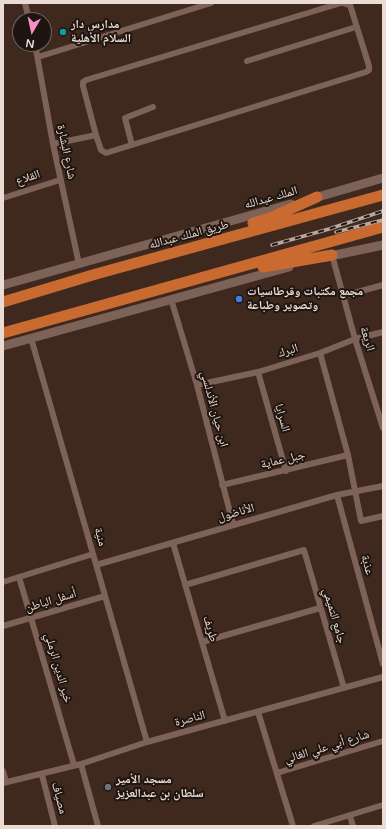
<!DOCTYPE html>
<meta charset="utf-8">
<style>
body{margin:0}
#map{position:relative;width:386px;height:829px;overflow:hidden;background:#3f291f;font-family:"Varela Round",sans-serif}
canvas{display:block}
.frame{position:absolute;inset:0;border:4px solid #eadbd4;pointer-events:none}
.north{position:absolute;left:12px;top:12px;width:40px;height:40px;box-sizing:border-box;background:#1f1510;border:1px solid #70645e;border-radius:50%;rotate:189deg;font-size:11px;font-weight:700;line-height:16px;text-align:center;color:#eadbd4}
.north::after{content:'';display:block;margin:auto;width:14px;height:18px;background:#fa8fc6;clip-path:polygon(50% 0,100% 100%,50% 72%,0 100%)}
</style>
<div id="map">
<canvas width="386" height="829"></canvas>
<div class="frame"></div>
<div class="north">N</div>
</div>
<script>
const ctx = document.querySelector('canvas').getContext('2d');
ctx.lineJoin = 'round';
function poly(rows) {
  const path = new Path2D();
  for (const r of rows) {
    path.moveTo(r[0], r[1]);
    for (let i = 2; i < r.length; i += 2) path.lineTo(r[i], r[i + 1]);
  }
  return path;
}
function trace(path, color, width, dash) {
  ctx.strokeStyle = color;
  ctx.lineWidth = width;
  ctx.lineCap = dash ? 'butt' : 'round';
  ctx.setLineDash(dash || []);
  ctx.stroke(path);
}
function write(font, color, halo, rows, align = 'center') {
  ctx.font = font + ' "Varela Round","Noto Naskh Arabic",sans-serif';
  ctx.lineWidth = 4;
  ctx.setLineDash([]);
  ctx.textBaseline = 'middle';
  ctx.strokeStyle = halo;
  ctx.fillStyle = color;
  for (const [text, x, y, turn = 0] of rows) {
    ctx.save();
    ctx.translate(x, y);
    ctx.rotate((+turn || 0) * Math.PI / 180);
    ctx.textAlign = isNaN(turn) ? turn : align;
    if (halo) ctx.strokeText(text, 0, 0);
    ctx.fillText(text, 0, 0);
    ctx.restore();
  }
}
const minor = poly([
 [25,3,29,20],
 [35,44,53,144,79,264],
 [38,57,211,3],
 [247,61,356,27],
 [96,135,83,86,83,82,86,80,341,3],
 [53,144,96,135,101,150,106,153,366,72,369,70,369,66,350,5,343,3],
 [132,145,125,118,153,107],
 [3,198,60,180],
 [332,255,355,339,383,428],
 [343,296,383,285],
 [171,299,197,385,233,524],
 [31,338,147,742],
 [320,353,348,455,361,521,383,516],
 [258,372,286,471],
 [197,385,258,372,320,353,355,339,383,332],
 [222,485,348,455],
 [337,495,383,664],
 [173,543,225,721],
 [96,565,337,495,383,486],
 [19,577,74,765],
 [3,582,93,554],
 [185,585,304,550,344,688],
 [3,626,105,596],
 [202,642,320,608],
 [258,712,293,826],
 [81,764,98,826],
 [3,771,6,782],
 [277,773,383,741],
 [42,775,55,826],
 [3,783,81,764,147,742,383,677],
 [350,816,353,826],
 [314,826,383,805]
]);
const secondary = poly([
 [311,199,383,178],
 [326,257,383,245],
 [3,285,291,204],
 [3,346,289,267]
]);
const trunk = poly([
 [253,223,270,218,317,197],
 [263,267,332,255],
 [3,302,96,274,383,195],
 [3,333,383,227]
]);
const rail = poly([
 [336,232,383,220],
 [272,245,329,229,383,211]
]);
const markers = [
 [63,32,4,"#0f9aa8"],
 [239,299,4,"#3f7fe0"],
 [108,787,4,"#6b7280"]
];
const poiNames = [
 ["مدارس دار",71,25],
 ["السلام الأهلية",71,39],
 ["مجمع مكتبات وقرطاسيات",247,292],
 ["وتصوير وطباعة",247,306],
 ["ٍمسجد الأمير",116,780],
 ["سلطان بن عبدالعزيز",116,794]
];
const streetNames = [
 ["شارع البشارة",66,152,78],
 ["القلاع",28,178,-18],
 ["الملك عبدالله",271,198,-16],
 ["طريق الملك عبدالله",189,235,-15],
 ["الريعة",367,339,73],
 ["البرك",288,351,-17],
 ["ابن حيان الأندلسي",214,409,75],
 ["السرايا",282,418,74],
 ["جبل عماية",283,460,-13],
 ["الأناضول",236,513,-16],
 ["منية",100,537,74],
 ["عذبة",367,565,75],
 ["أسفل الباطن",51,601,-17],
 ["جامع التميمي",334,616,74],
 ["طريف",210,629,74],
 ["خير الدين الرملي",58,668,74],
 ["الناصرة",190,719,-15],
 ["شارع أبي علي الغالي",327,747,-17],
 ["مصياف",59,798,75]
];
trace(minor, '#7c6257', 6);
trace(secondary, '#7c6257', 9);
trace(trunk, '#c96b30', 11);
trace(rail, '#b8a79f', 3.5);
trace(rail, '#1f1510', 2, [6]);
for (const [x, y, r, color] of markers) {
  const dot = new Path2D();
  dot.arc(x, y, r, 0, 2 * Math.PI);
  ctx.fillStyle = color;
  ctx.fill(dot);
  trace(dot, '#1f1510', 1.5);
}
write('bold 12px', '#eadbd4', '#1f1510', poiNames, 'left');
write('12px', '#eadbd4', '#1f1510', streetNames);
</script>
